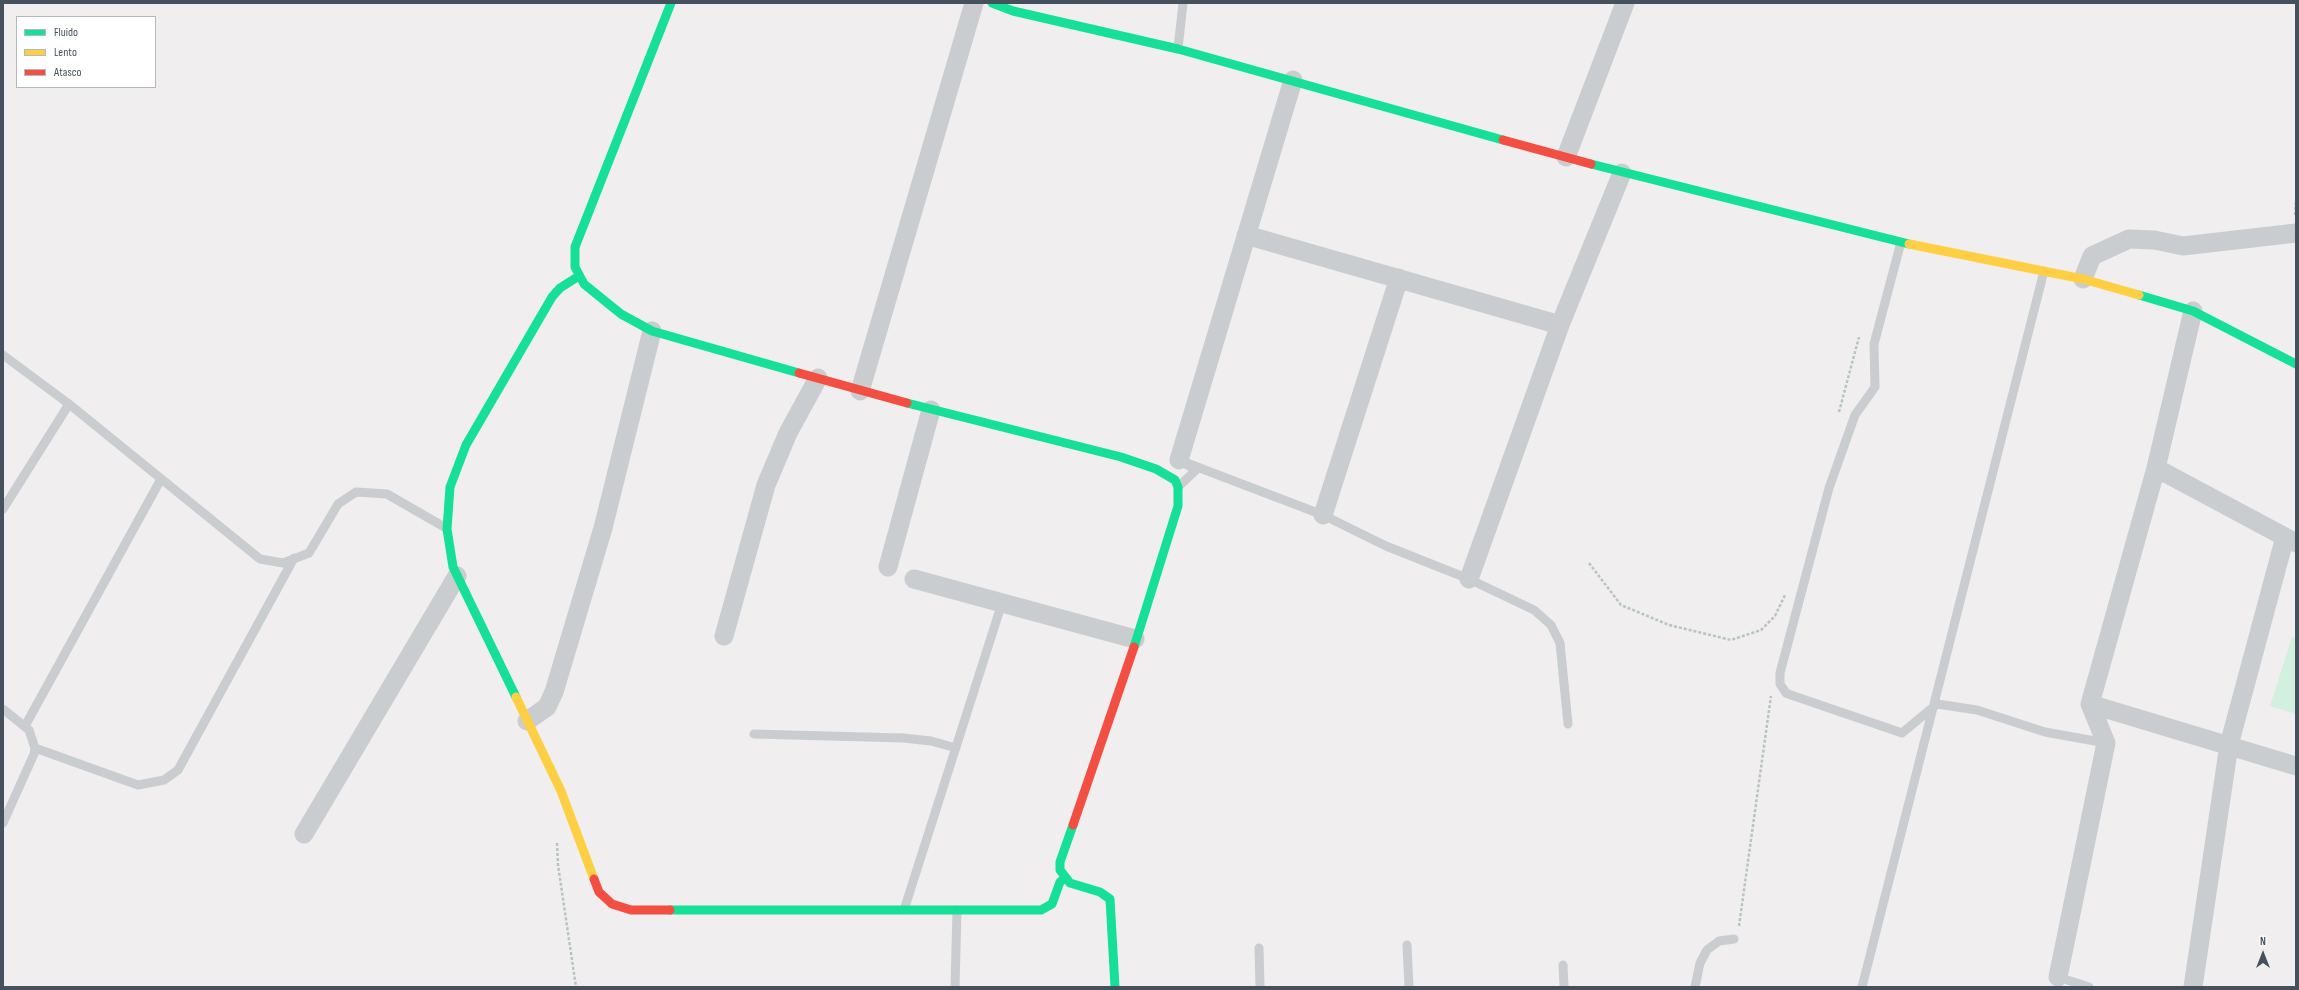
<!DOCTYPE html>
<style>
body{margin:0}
#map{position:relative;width:2299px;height:990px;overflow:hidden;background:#f0eeee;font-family:"Sofia Sans Condensed",sans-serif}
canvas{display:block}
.frame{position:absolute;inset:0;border:4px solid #45515c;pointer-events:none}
.legend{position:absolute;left:16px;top:16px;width:140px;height:72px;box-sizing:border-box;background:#fff;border:1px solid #b5b9be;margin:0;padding:5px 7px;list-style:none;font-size:12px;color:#45515c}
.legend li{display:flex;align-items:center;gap:8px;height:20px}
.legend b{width:20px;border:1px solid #b5b9be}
.north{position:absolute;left:2243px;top:934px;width:40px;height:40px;-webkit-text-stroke:3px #fff;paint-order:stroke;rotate:0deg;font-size:11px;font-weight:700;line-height:16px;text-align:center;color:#45515c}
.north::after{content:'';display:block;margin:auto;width:14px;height:18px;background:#45515c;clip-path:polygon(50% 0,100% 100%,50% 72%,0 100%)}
</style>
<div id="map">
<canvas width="2299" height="990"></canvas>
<div class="frame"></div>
<ul class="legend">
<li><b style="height:5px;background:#16e098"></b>Fluido</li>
<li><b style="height:5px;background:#ffcf43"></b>Lento</li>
<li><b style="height:5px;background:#f24e42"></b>Atasco</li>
</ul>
<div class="north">N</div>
</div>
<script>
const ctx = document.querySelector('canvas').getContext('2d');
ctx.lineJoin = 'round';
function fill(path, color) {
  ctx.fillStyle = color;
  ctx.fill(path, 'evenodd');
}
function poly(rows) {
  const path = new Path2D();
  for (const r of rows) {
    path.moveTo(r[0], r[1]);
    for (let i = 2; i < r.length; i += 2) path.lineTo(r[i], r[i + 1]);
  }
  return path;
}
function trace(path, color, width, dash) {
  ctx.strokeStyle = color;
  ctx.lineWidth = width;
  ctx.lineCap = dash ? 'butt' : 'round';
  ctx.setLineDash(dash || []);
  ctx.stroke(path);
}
const green = poly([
 [2292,637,2296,639,2296,714,2270,706]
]);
const path = poly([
 [2295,215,2296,201],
 [1839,412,1859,337],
 [1589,563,1621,605,1669,625,1731,640,1761,630,1775,616,1785,595],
 [557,843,558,865,576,987],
 [1739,926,1771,696]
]);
const lane = poly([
 [1178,49,1183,3],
 [1901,242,1874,344,1875,387,1855,415,1829,488,1780,673,1780,684,1786,693,1791,695,1902,733,1937,704,1977,710,2045,732,2106,743],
 [3,355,69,404,260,559,283,563,309,553,338,504,356,492,387,494,446,528],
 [1178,487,1196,470,1179,460,1323,515,1386,546,1469,579,1534,610,1551,625,1560,643,1568,724],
 [3,509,69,404],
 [3,709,29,730,35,748,34,754,3,823],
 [25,726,161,479],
 [754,734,903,738,931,741,956,748],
 [35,748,138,785,164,780,178,770,294,558],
 [904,910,1002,603],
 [1407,945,1409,987],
 [1259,948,1260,987],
 [1563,965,1564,987],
 [2058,977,2089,987],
 [955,987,957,910],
 [1695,987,1700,963,1707,950,1719,941,1734,939],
 [1862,987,2044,271]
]);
const street = poly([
 [1566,157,1625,3],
 [1246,235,1560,325],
 [2083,279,2092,256,2129,239,2154,240,2183,246,2296,233],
 [860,391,974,3],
 [1179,460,1293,80],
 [2156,468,2296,543],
 [1323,515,1399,278],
 [888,567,931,410],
 [914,579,1135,639],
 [1469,579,1560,325,1622,173],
 [724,636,766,485,788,433,818,378],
 [2090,704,2296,766],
 [527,721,547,707,554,692,603,528,652,331],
 [304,834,457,576],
 [2058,977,2106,743,2090,704,2156,468,2193,311],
 [2193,987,2229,745,2285,537]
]);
const fast = poly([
 [671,3,575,247,575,267,584,284,621,314,652,331,799,373],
 [992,3,1013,11,1178,49,1503,140],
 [1591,164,1909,244],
 [2139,295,2193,311,2296,364],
 [907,403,1121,457,1156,469,1175,480,1178,487,1178,506,1134,647],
 [516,697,453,567,447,529,450,487,466,445,552,297,560,288,579,276],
 [1073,825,1060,862,1060,870,1070,883,1100,892,1110,899,1115,987],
 [670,910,1041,910,1052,904,1060,882,1065,878]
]);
const slow = poly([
 [1909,244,2083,279,2139,295],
 [516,697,561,791,594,879]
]);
const jam = poly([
 [1503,140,1591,164],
 [799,373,907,403],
 [1073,825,1134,647],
 [594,879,599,892,612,904,631,910,670,910]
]);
fill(green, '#d2f0dd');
trace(path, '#b7c4c0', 2.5, [3, 2]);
trace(lane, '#cacdd0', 9);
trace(street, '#cacdd0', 19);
trace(fast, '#16e098', 9);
trace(slow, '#ffcf43', 9);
trace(jam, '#f24e42', 9);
</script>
